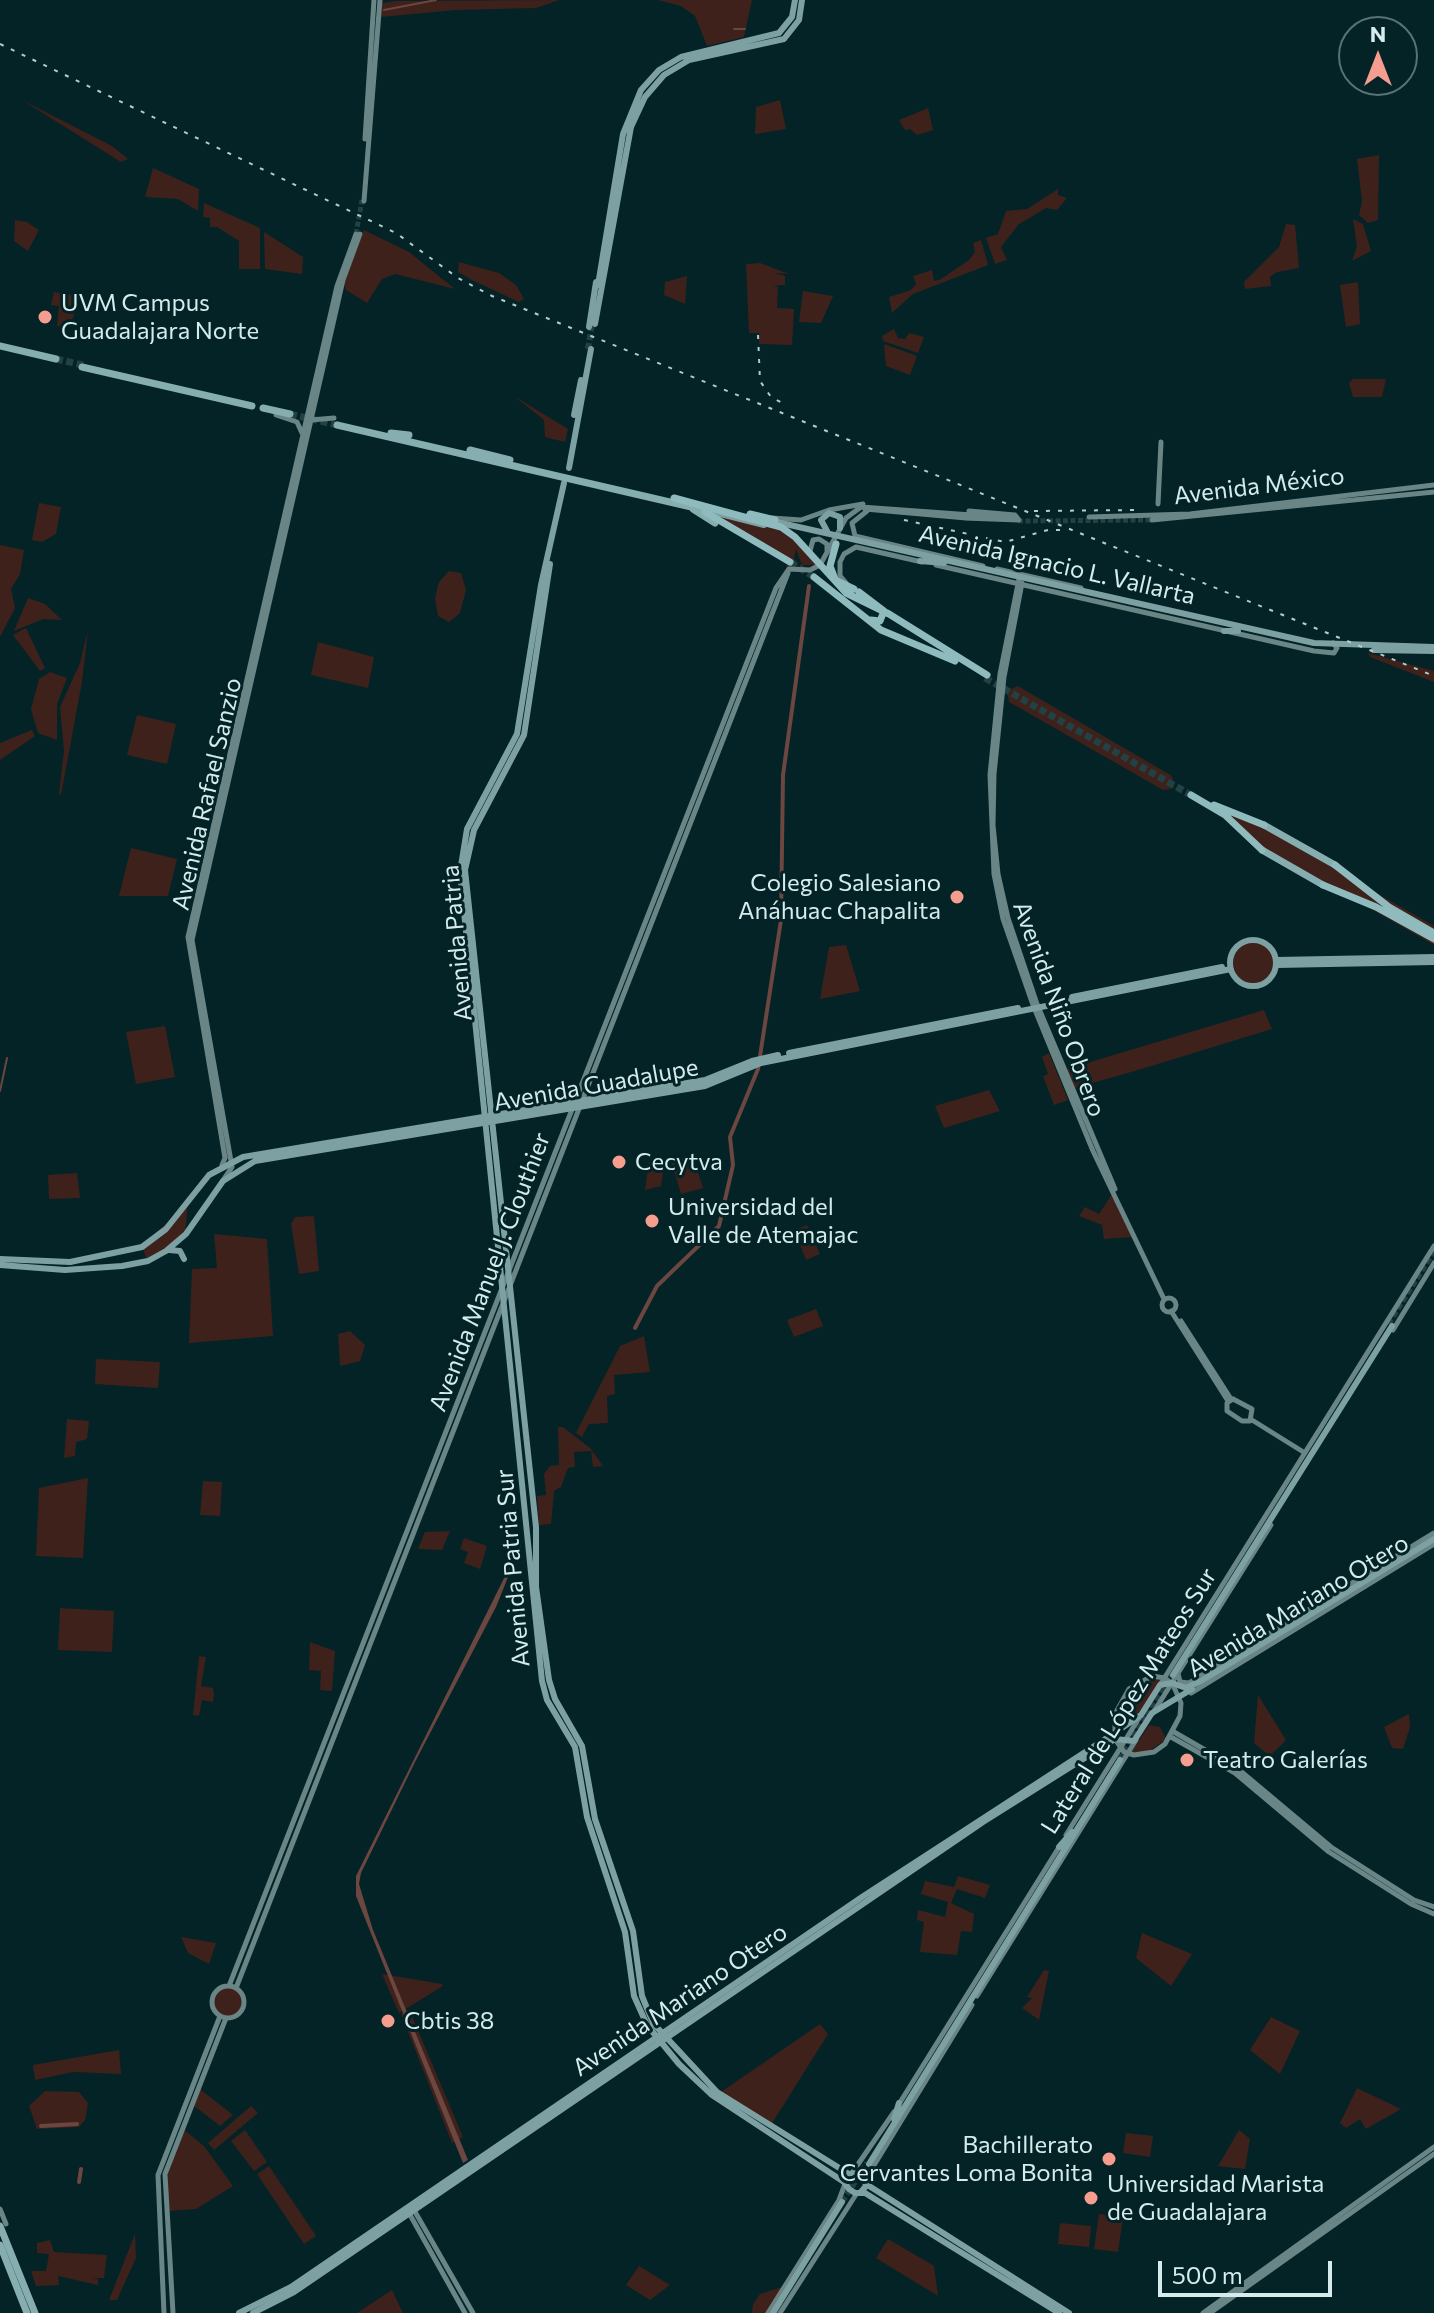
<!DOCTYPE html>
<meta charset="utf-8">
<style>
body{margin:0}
#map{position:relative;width:1434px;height:2313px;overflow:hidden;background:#032326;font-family:Commissioner,sans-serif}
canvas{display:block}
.north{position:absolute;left:1338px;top:16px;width:80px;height:80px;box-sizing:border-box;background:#032326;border:2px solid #577375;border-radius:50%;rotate:0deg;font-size:22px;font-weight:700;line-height:32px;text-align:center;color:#d5ebec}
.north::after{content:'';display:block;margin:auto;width:28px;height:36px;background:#f59d8e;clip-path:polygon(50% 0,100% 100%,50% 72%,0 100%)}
.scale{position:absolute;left:1158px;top:2261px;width:174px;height:36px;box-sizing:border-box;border:4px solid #d5ebec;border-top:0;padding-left:10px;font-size:24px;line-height:28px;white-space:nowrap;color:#d5ebec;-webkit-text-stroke:6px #032326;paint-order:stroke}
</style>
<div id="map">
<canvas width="1434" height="2313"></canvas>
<div class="north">N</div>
<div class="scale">500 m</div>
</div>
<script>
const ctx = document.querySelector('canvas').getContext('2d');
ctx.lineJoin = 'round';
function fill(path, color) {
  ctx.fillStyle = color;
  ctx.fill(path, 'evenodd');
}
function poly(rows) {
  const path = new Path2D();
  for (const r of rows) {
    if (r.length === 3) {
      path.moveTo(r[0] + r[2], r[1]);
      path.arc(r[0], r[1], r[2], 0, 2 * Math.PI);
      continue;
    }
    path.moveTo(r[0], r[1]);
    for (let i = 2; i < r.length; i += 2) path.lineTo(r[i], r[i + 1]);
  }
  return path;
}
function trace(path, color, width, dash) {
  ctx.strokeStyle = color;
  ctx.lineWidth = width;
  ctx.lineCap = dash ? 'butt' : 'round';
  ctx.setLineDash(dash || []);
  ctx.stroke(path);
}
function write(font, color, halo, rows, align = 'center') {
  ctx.font = font + ' Commissioner,sans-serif';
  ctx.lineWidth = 6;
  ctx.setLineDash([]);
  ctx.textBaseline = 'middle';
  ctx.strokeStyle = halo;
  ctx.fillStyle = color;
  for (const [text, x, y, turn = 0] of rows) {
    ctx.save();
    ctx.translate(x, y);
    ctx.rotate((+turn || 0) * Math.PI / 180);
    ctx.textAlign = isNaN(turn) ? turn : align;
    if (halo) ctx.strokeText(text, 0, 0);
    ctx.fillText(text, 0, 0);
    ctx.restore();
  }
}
const green = poly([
 [559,0,536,8,455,10,381,17,382,3,396,1],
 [658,0,752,0,744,37,707,46,695,16,681,6],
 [22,100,112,146,128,159,121,162],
 [780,100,786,129,755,134,756,107],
 [928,108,933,130,917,135,910,129,905,130,899,120],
 [1379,155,1378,220,1368,223,1359,215,1362,201,1357,159],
 [153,168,199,189,198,211,178,199,145,197],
 [1058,189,1058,195,1067,198,1057,210,1046,208,1019,224,1001,247,1007,260,995,264,986,238,998,234,1006,211,1027,209],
 [204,203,260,228,260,269,239,269,239,241,217,227,210,227,210,218,203,217],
 [1353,219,1363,224,1371,251,1352,261,1357,246],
 [15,220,27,222,39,230,28,251,14,241],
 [1286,224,1295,225,1299,268,1277,272,1270,277,1271,286,1245,289,1244,282,1279,247],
 [364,230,409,252,455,289,395,274,382,279,367,303,346,290,344,282],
 [264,232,303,257,302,274,265,269],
 [981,240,988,265,913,294,892,313,889,297,911,290,916,284,913,276,932,270,934,281,941,279,969,260,975,252,973,243],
 [459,262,499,273,516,285,524,299,519,302,472,280,458,272],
 [760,263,789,274,774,273,785,276,785,285,773,286,778,287,777,308,794,309,792,345,759,344,759,333,749,333,746,264],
 [687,276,685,304,664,295,665,282],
 [1358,282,1360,324,1346,327,1340,285],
 [803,291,833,296,821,323,799,322],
 [54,292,80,296,70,327,57,326,59,306,51,305],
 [894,329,898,338,905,339,909,333,924,337,918,353,883,341,882,336],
 [884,344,917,356,910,375,886,366],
 [1353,379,1386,379,1382,397,1353,397,1349,383],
 [514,396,568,429,565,442,545,437,544,420],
 [39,503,61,507,56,534,42,542,32,540],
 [717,515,784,530,817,565,802,565,796,549,794,558,799,566,786,569,787,563],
 [0,545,24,550,20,574,11,589,15,608,0,637],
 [449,571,461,573,466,590,460,613,449,622,438,616,435,598,439,582],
 [28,598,45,604,62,620,43,619,14,631],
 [26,628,45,668,40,671,13,635],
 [88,630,82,682,61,795,59,794,64,751,60,707,80,663],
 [318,642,374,657,368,688,311,675],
 [1368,653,1434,671,1434,682,1370,657],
 [50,672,67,678,57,704,57,740,38,733,31,709,39,679],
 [1018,686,1172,776,1174,788,1163,790,1009,702,1007,691],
 [137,715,176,724,167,764,127,755],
 [32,730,35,736,0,760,0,743],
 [1229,815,1260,826,1434,926,1434,945,1263,847],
 [131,848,177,859,168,896,119,896],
 [1254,963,21],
 [846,945,860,991,820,999,829,947],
 [1264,1010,1272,1029,1138,1070,1075,1088,1067,1069],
 [165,1026,175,1077,136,1084,126,1032],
 [1049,1053,1068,1100,1054,1105,1043,1076,1048,1074,1042,1057],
 [989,1090,1000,1111,944,1128,935,1106],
 [692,1154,703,1188,681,1194,671,1161],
 [665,1158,661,1186,645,1190,649,1162],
 [77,1173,80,1198,49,1199,48,1175],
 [1112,1194,1132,1237,1104,1239,1102,1225,1079,1216,1085,1207,1099,1214],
 [188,1203,185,1234,166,1251,147,1260,142,1246],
 [314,1216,319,1271,299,1274,291,1224,295,1217],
 [807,1225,820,1254,806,1260,794,1230],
 [214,1234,267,1239,273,1336,189,1343,192,1269,217,1268],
 [816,1309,823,1326,794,1337,787,1320],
 [350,1331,365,1345,360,1361,340,1366,338,1334],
 [644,1336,650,1372,614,1375,615,1394,607,1396,608,1423,589,1424,582,1437,576,1433,620,1346],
 [96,1359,160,1362,158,1388,95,1384],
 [67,1419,89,1421,87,1439,76,1442,75,1456,64,1458],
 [558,1427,563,1427,590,1448,603,1466,593,1467,591,1451,574,1452,575,1467,568,1468,561,1487,554,1491,551,1524,539,1525,537,1496,546,1495,544,1474,550,1466,559,1465],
 [88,1478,83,1558,36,1556,39,1488],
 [203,1481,222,1482,220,1516,200,1515],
 [450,1531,442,1550,418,1549,425,1532],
 [464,1538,487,1546,480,1569,464,1563,468,1552,460,1549],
 [60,1608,114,1611,112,1652,58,1650],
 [310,1642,335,1651,332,1691,320,1690,321,1671,309,1670],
 [199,1656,206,1657,201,1686,213,1688,214,1694,213,1702,202,1700,199,1716,193,1715],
 [1153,1678,1162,1680,1135,1717,1115,1730,1117,1715,1129,1694],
 [1258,1695,1286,1740,1270,1756,1254,1743],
 [1409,1714,1410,1727,1403,1749,1392,1748,1384,1727],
 [1149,1725,1160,1727,1166,1739,1148,1752,1131,1753],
 [958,1876,990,1885,985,1898,957,1889,951,1903,974,1914,972,1932,961,1931,957,1955,920,1952,924,1922,917,1920,918,1910,945,1917,948,1902,921,1894,925,1881,954,1887],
 [1142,1933,1192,1954,1171,1986,1136,1958],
 [181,1937,216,1943,209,1964,188,1953],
 [1044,1970,1049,1971,1039,2020,1022,2008,1032,1998,1027,1997],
 [382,1974,442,1984,443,1986,399,2013],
 [228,2002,14],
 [409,2009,463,2137,452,2143,401,2014],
 [1271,2017,1300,2031,1280,2074,1250,2050],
 [820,2024,828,2034,771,2125,721,2092],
 [119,2050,121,2074,73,2072,35,2080,33,2065],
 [1357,2088,1401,2109,1366,2129,1360,2119,1346,2128,1340,2123],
 [200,2089,233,2115,220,2126,193,2105],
 [45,2091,79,2092,88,2103,85,2120,79,2127,37,2129,29,2106],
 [251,2106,258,2113,214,2150,208,2143],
 [183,2129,204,2146,233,2186,196,2209,167,2211,168,2172],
 [245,2130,267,2162,254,2171,231,2141],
 [1239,2130,1250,2139,1245,2169,1218,2166],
 [1126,2133,1153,2136,1150,2157,1123,2153],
 [269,2166,316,2236,304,2244,257,2174],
 [1099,2214,1123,2217,1118,2252,1094,2249],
 [1060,2223,1091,2226,1089,2247,1058,2244],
 [135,2234,136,2258,117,2300,109,2300],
 [888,2239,934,2266,938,2296,876,2258],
 [50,2240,54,2252,107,2255,104,2278,91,2278,98,2279,98,2285,58,2276,59,2285,36,2286,31,2271,46,2271,49,2254,37,2253,37,2243],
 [639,2266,670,2285,650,2300,626,2285],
 [782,2287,767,2313,752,2313,753,2304,760,2294],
 [392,2290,403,2313,357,2313]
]);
const water = poly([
 [523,1540,496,1607,415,1762,361,1873,359,1884,373,1930,468,2160,463,2163,356,1896,356,1876]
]);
const stream = poly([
 [384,10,436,0],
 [734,29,745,29],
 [0,1091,7,1058]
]);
const canal = poly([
 [635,1328,657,1286,719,1226,733,1165,730,1137,758,1069,781,920,783,775,809,586],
 [41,2126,77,2124],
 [79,2182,81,2169]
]);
const secondaryTunnel = poly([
 [356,234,362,200],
 [1018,521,1152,520]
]);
const primaryTunnel = poly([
 [588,349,592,324],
 [1388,1324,1434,1251],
 [1147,1716,1173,1675],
 [1118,1759,1146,1714],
 [842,2202,867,2163]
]);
const trunkTunnel = poly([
 [56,359,83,365],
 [290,414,337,425]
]);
const motorwayTunnel = poly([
 [790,562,814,577],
 [985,678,1191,795]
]);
const secondary = poly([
 [365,139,374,0],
 [364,201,380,0],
 [276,415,297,422,302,433],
 [311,420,334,418],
 [1158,504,1161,442],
 [865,509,966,518],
 [867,511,852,523,855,536,983,566],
 [1089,517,1190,514,1434,485],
 [772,518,801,520,829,510,863,504],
 [964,518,1019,520,1015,515,969,511],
 [1152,520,1434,492],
 [810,551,813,540,819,539,827,544,827,551],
 [936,565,1314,651,1334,653,1337,648,1333,643],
 [997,569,1081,588],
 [1020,574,1000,674,990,775,994,874,1003,919,1033,1005,1093,1151,1164,1299],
 [846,583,840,576,840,562,844,554,856,547,922,562],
 [1022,583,1004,677,994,774,993,825,998,874,1008,918,1037,1004,1115,1189],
 [222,1165,225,1158,188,937,337,286,356,234],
 [224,1179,232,1167,192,940,343,280,360,234],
 [1169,1305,7],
 [1171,1311,1228,1401],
 [1181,1321,1231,1399],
 [1393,1330,1434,1263],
 [1233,1399,1252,1409,1250,1421,1242,1421,1227,1411,1227,1403,1233,1399],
 [1252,1420,1305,1453],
 [1178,1673,1180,1682,1189,1683,1434,1533],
 [1152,1676,1165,1678,1173,1685,1181,1703,1180,1716,1165,1744,1154,1752,1134,1755,1124,1752,1115,1739,1115,1714,1129,1689,1152,1676],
 [1160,1685,1434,1246],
 [1191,1693,1434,1544],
 [1153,1713,1271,1525],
 [1174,1732,1238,1769,1331,1847,1414,1900,1434,1907],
 [1171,1737,1235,1773,1329,1852,1411,1904,1434,1914],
 [1066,1835,1139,1718],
 [228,2002,16],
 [229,1986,776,588,789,569,810,570,820,565,846,518,861,507,1013,518],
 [236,1988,788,573],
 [977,1996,1136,1740],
 [899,2104,1061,1844],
 [852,2173,894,2112],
 [865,2180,972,2005],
 [0,2209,6,2224],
 [414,2210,473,2313],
 [409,2213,465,2313],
 [164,2313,158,2175,220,2016],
 [173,2313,165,2174,226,2018],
 [768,2313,839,2200,845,2184],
 [780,2313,857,2193],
 [1203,2313,1434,2147],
 [1210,2313,1434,2154]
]);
const primary = poly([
 [598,285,623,134,641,90,659,70,681,57,779,33,792,17,795,0],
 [595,324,631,127,645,97,664,75,689,60,784,39,799,20,802,0],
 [589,327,596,282],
 [574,415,581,380],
 [569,468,591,349],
 [564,483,541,585,517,734,467,829,460,872,542,1681,547,1700,575,1747,587,1817,625,1932,634,1996,647,2025,679,2064,712,2095,844,2182],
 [705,510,764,525],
 [772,521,1314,643,1434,647],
 [827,531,821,520,829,513,840,517,840,528],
 [920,561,944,563],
 [550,564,524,735,474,830,465,870,536,1527,536,1587,549,1680,555,1699,582,1746,595,1819,633,1931,642,1996,653,2023,717,2092,849,2174],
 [1224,631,1238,631],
 [1374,650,1434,651],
 [1253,963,23],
 [1276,960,1434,957],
 [1276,965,1434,962],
 [1072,997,1222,967],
 [789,1053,1018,1008],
 [169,1250,180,1251,184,1259],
 [0,1259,70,1262,142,1247,166,1229,209,1175,243,1157,705,1080,752,1061,778,1055],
 [0,1265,65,1270,122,1266,148,1261,166,1251,186,1234,223,1181,255,1161,705,1086,761,1063,1231,969],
 [1173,1675,1392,1326],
 [1059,1847,1072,1832],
 [894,2119,899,2103],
 [869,2164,1120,1760],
 [866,2184,1069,2313],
 [861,2192,866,2186,864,2179,855,2173,846,2175,844,2182,849,2189,855,2193,865,2193,1059,2313],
 [239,2313,291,2287,862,1897,1113,1734,1141,1715,1160,1685,1172,1683,1186,1688,1201,1681,1434,1539],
 [253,2313,294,2292,983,1822,1115,1739,1134,1741,1152,1713,1192,1689],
 [773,2313,842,2202]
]);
const trunk = poly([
 [0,346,56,359],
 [82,367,252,406],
 [263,408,290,414],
 [337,425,700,509],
 [391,433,409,435],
 [470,450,510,460],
 [693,509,715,523],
 [1264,825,1335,865],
 [1262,850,1323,885],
 [0,2226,35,2313],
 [0,2245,27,2313]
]);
const motorway = poly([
 [674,498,781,527,795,537,846,593,889,614,987,675],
 [705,512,790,562],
 [750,514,775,520],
 [814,577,881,630,955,661],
 [835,579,830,566,836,544],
 [837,581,854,589],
 [859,592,884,611,880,621,871,620],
 [1191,795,1225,815,1262,850],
 [1214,805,1264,825],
 [1335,865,1389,907,1434,933],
 [1323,885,1376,907,1434,939]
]);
const rail = poly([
 [0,44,396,233,458,278,492,296,1434,676],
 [758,335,760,381,771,397,786,405],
 [1034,511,1136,510],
 [904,520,1005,542,1048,530,1067,530]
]);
const markers = [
 [45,317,8,"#f59d8e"],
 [957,897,8,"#f59d8e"],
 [619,1162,8,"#f59d8e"],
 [652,1221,8,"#f59d8e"],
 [1187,1760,8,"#f59d8e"],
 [388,2021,8,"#f59d8e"],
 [1109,2159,8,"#f59d8e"],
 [1091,2198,8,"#f59d8e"]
];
const poiNames = [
 ["UVM Campus",61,303],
 ["Guadalajara Norte",61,331],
 ["Colegio Salesiano",941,883,"right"],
 ["Anáhuac Chapalita",941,911,"right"],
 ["Cecytva",635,1162],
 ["Universidad del",668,1207],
 ["Valle de Atemajac",668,1235],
 ["Teatro Galerías",1203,1760],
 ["Cbtis 38",404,2021],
 ["Bachillerato",1093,2145,"right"],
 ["Cervantes Loma Bonita",1093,2173,"right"],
 ["Universidad Marista",1107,2184],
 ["de Guadalajara",1107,2212]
];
const streetNames = [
 ["Avenida México",1259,486,-7],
 ["Avenida Ignacio L. Vallarta",1057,565,13],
 ["Avenida Rafael Sanzio",207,794,-77],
 ["Avenida Patria",457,943,-95],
 ["Avenida Niño Obrero",1059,1009,70],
 ["Avenida Guadalupe",596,1085,-10],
 ["Avenida Manuel J. Clouthier",490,1272,-69],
 ["Avenida Patria Sur",513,1568,-95],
 ["Avenida Mariano Otero",1298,1606,-31],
 ["Lateral de López Mateos Sur",1129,1701,-58],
 ["Avenida Mariano Otero",680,2000,-34]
];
fill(green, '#3f211c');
fill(water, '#6c4640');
trace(stream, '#6c4640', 2);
trace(canal, '#6c4640', 4);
trace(secondaryTunnel, '#224144', 5, [5, 2.5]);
trace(primaryTunnel, '#224144', 6, [6, 3]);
trace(trunkTunnel, '#224144', 7, [7, 3.5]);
trace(motorwayTunnel, '#224144', 7, [7, 3.5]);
trace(secondary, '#698586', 5);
trace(primary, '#7da1a3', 6);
trace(trunk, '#86aeb0', 7);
trace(motorway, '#90bbbe', 7);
trace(rail, '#b4cccd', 2, [4, 8]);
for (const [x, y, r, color] of markers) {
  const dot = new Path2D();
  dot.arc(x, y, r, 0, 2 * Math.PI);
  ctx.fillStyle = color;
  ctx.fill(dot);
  trace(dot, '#032326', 3);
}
write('24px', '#d5ebec', '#032326', poiNames, 'left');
write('24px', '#d5ebec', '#032326', streetNames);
</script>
